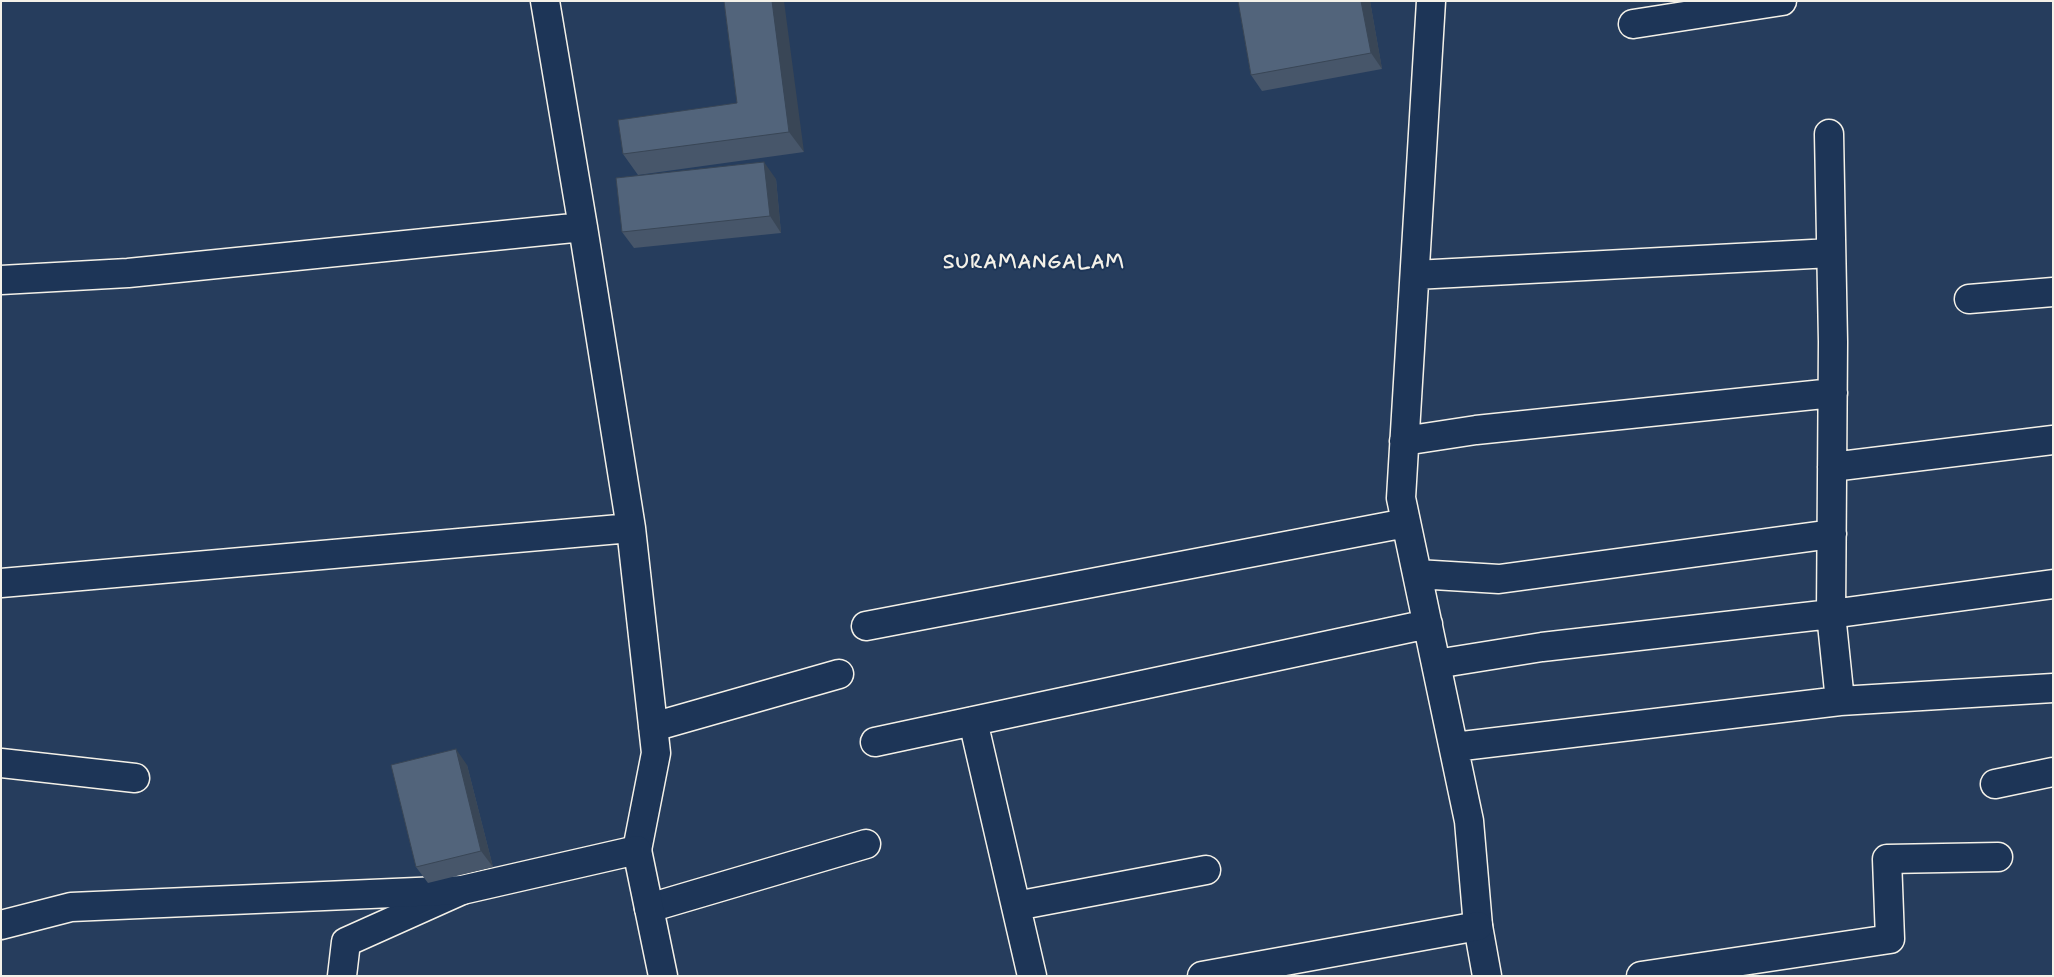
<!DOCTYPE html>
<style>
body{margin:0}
#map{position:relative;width:2054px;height:977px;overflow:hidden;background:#263d5d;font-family:Mynerve,sans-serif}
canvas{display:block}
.frame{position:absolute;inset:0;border:2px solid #f4f1e8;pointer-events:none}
</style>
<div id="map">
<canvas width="2054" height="977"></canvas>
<div class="frame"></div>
</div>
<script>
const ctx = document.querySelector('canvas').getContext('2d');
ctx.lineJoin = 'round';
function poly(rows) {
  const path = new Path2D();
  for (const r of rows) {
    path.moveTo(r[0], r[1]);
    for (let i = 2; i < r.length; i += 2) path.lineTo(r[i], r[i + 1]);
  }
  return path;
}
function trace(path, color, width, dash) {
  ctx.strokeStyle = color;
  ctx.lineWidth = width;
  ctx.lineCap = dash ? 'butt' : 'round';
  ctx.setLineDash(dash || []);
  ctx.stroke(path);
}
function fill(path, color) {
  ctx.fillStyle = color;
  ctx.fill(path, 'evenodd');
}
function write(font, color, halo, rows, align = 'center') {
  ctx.font = font + ' Mynerve,sans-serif';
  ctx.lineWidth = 4;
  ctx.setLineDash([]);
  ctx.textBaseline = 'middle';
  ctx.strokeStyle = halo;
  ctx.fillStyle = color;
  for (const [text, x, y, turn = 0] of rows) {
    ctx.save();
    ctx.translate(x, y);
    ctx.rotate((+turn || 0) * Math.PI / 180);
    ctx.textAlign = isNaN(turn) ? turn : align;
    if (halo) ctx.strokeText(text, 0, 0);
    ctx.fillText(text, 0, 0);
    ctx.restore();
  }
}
const street = poly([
 [1431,1,1401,498,1469,821,1478,926,1487,976],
 [1633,24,1782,1],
 [1415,275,1831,253],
 [1,280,128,273,583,227,545,1],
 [1969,299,2053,292],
 [1404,441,1476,430,1833,393],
 [1832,467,2053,440],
 [631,528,656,753,637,850],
 [1417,574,1499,579,1832,534],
 [1,583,631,528,583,227],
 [866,626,1406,523],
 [1436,664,1542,647,1831,614,1833,342,1829,134],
 [1840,701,2053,688],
 [973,721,1032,976],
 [653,727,839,674],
 [875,742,1428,624],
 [1454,747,1840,701,1831,614,2053,584],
 [1,763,135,778],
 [1995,784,2053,772],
 [1016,906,1206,870],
 [649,908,866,844],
 [342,976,346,942,462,890],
 [1641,976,1890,939,1887,859,1998,857]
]);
const secondary = poly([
 [1,925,71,907,462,890,637,850,663,976],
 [1202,976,1478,926]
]);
const wall = poly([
 [724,1,804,152,638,175,623,154,737,103],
 [1238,1,1370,1,1382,69,1262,91,1251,75],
 [776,179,781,233,634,248,622,232],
 [467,765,493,867,428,883,416,867]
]);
const shadedWall = poly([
 [772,1,784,1,804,152,789,132],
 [1361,1,1370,1,1382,69,1371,53],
 [764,162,776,179,781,233,770,216],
 [456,749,467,765,493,867,481,851]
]);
const building = poly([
 [724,1,772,1,789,132,623,154,618,120,737,103,724,1],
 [1238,1,1361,1,1371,53,1251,75,1238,1],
 [764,162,770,216,622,232,616,178,764,162],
 [456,749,481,851,416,867,391,765,456,749]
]);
const districtNames = [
 ["SURAMANGALAM",1034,264]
];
trace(street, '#f4f1e8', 31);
trace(secondary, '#f4f1e8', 31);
trace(street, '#1d3557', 28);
trace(secondary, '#1d3557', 28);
fill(wall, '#47566a');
fill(shadedWall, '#394656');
fill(building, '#52647b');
trace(building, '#394656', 1);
ctx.letterSpacing = '1px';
write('bold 21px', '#f4f1e8', '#1d3557', districtNames);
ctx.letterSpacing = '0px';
</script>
